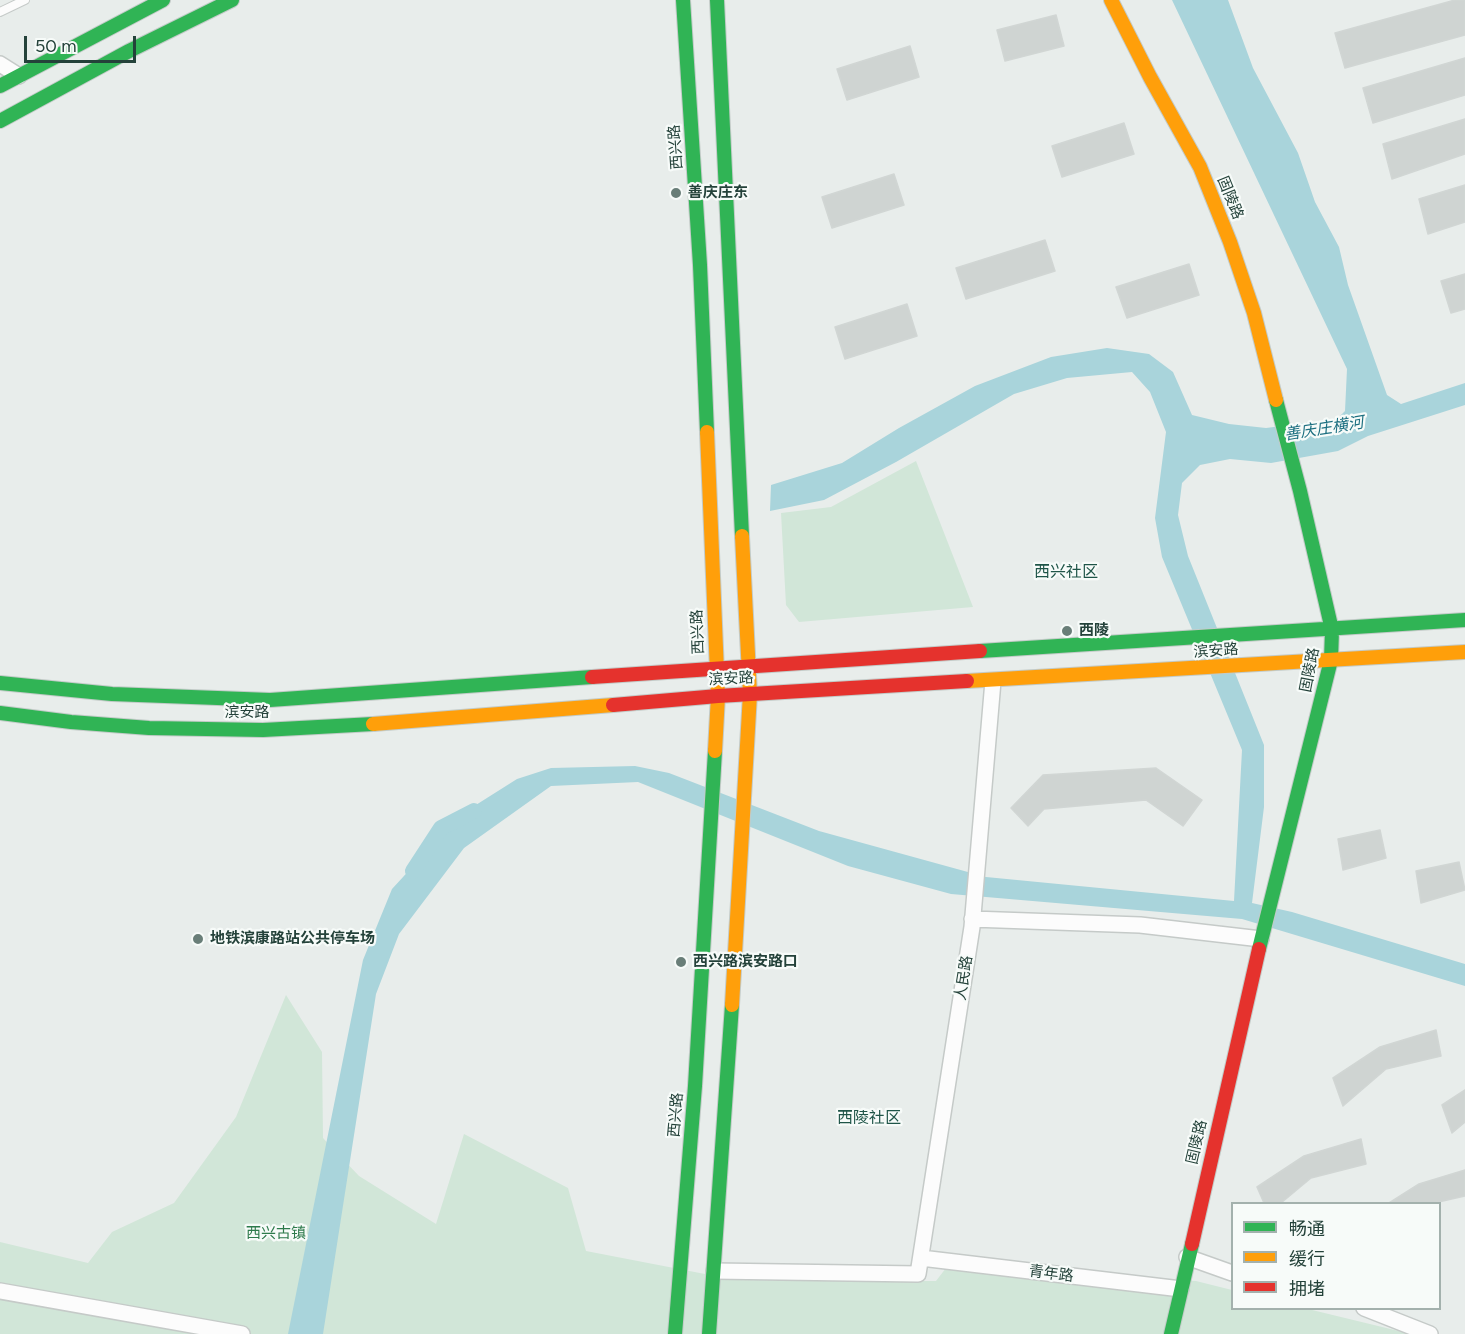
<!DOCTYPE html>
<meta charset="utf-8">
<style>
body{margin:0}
#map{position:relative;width:1465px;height:1334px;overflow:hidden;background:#e8edeb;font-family:Figtree,"Noto Sans SC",sans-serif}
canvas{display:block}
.legend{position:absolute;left:1231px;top:1202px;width:210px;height:108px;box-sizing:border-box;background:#f7fbf9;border:2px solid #a3b1ad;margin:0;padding:8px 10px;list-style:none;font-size:18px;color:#24423a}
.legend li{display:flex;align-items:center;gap:12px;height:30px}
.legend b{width:30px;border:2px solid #a3b1ad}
.scale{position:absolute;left:24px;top:36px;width:112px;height:27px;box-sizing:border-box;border:3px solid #24423a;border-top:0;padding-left:8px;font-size:18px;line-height:21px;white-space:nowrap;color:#24423a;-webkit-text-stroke:4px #f7fbf9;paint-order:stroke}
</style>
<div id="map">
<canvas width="1465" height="1334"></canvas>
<ul class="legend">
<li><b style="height:8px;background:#30b455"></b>畅通</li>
<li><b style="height:8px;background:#ff9f0a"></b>缓行</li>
<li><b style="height:8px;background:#e5322d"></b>拥堵</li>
</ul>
<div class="scale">50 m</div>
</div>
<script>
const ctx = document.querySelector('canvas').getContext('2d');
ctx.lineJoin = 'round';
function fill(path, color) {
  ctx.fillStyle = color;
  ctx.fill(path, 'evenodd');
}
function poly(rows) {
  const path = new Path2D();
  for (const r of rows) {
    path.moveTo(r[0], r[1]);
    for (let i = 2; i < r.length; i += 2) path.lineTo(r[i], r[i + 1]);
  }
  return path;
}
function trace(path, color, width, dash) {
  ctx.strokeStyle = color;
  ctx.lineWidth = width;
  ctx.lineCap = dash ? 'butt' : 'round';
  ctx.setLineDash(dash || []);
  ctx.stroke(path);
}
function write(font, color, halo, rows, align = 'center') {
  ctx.font = font + ' Figtree,"Noto Sans SC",sans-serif';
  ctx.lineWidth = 4.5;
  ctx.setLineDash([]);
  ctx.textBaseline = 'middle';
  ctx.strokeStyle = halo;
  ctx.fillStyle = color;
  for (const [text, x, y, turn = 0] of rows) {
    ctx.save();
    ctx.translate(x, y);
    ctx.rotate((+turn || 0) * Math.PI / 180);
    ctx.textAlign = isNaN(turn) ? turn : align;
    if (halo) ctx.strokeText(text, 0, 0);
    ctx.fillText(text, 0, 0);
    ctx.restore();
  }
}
const green = poly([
 [916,461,973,607,799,622,786,605,781,513,831,507],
 [286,995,322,1052,323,1138,359,1176,436,1224,464,1134,568,1188,586,1251,736,1280,923,1281,936,1281,946,1268,1032,1274,1196,1281,1232,1290,1232,1308,1308,1309,1411,1334,0,1334,0,1242,88,1263,112,1232,174,1203,236,1117]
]);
const water = poly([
 [1172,0,1228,0,1253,68,1298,153,1315,202,1339,247,1348,285,1387,395,1401,404,1465,383,1465,405,1368,436,1338,451,1271,463,1230,459,1200,465,1182,483,1178,515,1188,556,1264,745,1264,807,1252,903,1292,912,1465,964,1465,986,1242,919,951,894,848,866,638,782,551,786,464,848,399,934,376,994,323,1334,288,1334,363,960,392,889,460,815,517,779,551,768,635,766,669,773,819,831,986,877,1234,901,1242,750,1162,557,1155,518,1166,432,1150,392,1132,372,1067,378,1014,394,896,462,824,500,770,511,771,485,842,463,899,428,975,386,1051,357,1107,348,1149,354,1173,372,1192,415,1229,424,1266,428,1337,419,1345,411,1347,369]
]);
const canal = poly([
 [413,871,441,828,474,811]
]);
const building = poly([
 [1455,0,1465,0,1465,35,1345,68,1335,33,1455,0],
 [1056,15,1064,46,1005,61,997,30,1056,15],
 [910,46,919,77,847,100,837,69,910,46],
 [1465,58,1465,95,1373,123,1363,88,1465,58],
 [1465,119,1465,154,1392,179,1383,144,1465,119],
 [1124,123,1134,154,1062,177,1052,146,1124,123],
 [894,174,904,205,832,228,822,197,894,174],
 [1465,185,1465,222,1428,234,1419,199,1465,185],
 [1045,240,1055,271,966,299,956,268,1045,240],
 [1189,264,1199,295,1127,318,1116,287,1189,264],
 [1465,274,1465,309,1451,313,1441,281,1465,274],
 [907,304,917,336,845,359,835,327,907,304],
 [1156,768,1202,800,1183,826,1146,800,1044,809,1028,826,1011,808,1043,775,1156,768],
 [1380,830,1386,858,1343,870,1338,839,1380,830],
 [1459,862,1465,890,1421,903,1416,871,1459,862],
 [1436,1030,1441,1056,1386,1069,1343,1106,1333,1078,1380,1047,1436,1030],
 [1465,1090,1465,1122,1452,1133,1442,1105,1465,1090],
 [1361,1139,1366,1164,1311,1178,1281,1203,1264,1203,1257,1187,1304,1156,1361,1139],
 [1465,1170,1465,1196,1434,1203,1389,1203,1419,1184,1465,1170]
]);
const lane = poly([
 [0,12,25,0]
]);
const street = poly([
 [0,64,19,76],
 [972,919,1140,925,1261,939],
 [1187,1257,1232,1273],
 [921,1258,1181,1289],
 [714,1271,918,1274,972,927,993,681],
 [0,1291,242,1334],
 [1364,1308,1430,1334]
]);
const fast = poly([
 [683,0,700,265,707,432],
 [717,0,742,536],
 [0,86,163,0],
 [0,121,129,51,232,0],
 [980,651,1465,620],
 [0,683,112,694,270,700,592,677],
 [0,713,71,722,149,728,263,730,373,724],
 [1259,949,1331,660,1332,630,1300,491,1276,400],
 [675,1334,695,1086,715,751],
 [709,1334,732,1005],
 [1171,1334,1192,1244]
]);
const slow = poly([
 [1111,0,1150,77,1200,167,1230,242,1254,313,1276,400],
 [707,432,718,696,715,751],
 [967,681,1465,652],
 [373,724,613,705],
 [732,1005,750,694,742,536]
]);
const jam = poly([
 [592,677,980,651],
 [613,705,718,696,967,681],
 [1192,1244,1259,949]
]);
const markers = [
 [676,193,6,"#697e78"],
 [1067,631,6,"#697e78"],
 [198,939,6,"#697e78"],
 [681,962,6,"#697e78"]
];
const streetNames = [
 ["西兴路",676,147,-94],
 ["固陵路",1230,198,68],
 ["西兴路",698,632,-92],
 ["滨安路",1216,651,-4],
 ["固陵路",1310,670,-79],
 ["滨安路",731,679,-3],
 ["滨安路",247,713],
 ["人民路",964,978,-81],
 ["西兴路",676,1115,-85],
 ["固陵路",1197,1142,-77],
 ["青年路",1051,1274,7]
];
const poiNames = [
 ["善庆庄东",688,193],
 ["西陵",1079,631],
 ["地铁滨康路站公共停车场",210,939],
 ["西兴路滨安路口",693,962]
];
const parkNames = [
 ["西兴古镇",276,1234]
];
const waterNames = [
 ["善庆庄横河",1324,429,-9]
];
const neighbourhoodNames = [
 ["西兴社区",1066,572],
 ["西陵社区",869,1118]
];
fill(green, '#d1e6d8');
fill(water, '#a9d4db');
trace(canal, '#a9d4db', 16);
fill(building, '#cfd4d2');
trace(building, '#d1d6d4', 1.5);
trace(lane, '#c5cac8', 10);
trace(street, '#c5cac8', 18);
trace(fast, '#c3cbc8', 16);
trace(slow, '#c3cbc8', 16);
trace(jam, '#c3cbc8', 16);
trace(lane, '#fcfcfc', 8);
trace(street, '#fcfcfc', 15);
trace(fast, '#30b455', 14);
trace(slow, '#ff9f0a', 14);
trace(jam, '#e5322d', 14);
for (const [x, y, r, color] of markers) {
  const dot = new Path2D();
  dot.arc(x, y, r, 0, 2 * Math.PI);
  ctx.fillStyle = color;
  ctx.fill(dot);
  trace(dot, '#f7fbf9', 2);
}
write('15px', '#24423a', '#f7fbf9', streetNames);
write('bold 15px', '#24423a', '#f7fbf9', poiNames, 'left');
write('15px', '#2d7a4b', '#f7fbf9', parkNames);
write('italic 16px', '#1c6f80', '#f7fbf9', waterNames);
write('16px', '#1f5548', '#f7fbf9', neighbourhoodNames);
</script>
